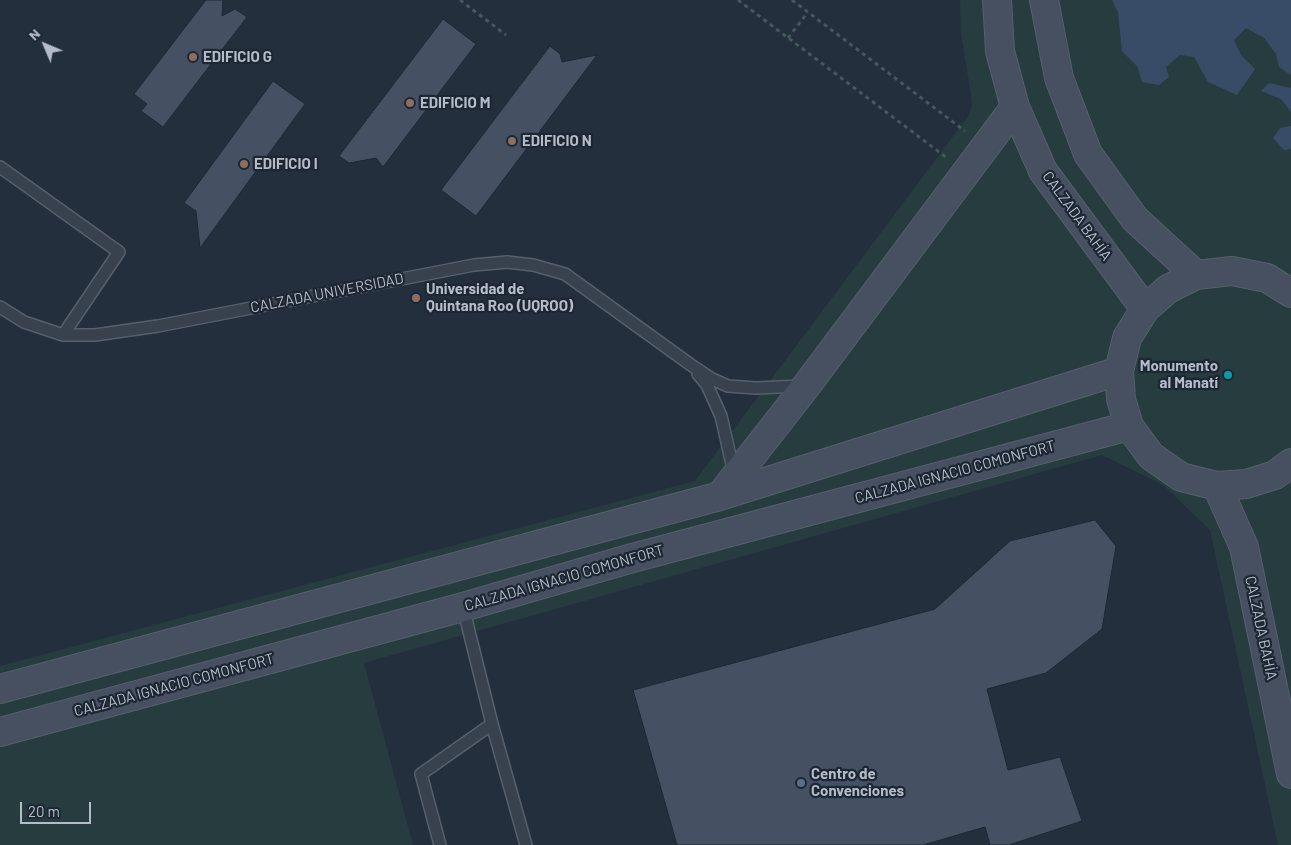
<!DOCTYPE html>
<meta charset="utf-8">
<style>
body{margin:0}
#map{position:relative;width:1291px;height:845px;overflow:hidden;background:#242f3e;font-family:Barlow,sans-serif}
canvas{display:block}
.north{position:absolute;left:20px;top:20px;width:50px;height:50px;-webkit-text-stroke:4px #1d2633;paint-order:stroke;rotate:315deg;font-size:14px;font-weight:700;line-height:20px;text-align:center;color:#b4bcc9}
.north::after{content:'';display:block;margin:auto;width:18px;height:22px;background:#b4bcc9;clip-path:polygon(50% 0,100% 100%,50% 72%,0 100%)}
.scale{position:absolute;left:20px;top:802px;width:71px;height:22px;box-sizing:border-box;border:2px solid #b4bcc9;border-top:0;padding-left:6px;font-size:15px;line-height:18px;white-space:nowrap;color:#b4bcc9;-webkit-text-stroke:4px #1d2633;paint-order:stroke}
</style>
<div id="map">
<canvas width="1291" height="845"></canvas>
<div class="north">N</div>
<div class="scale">20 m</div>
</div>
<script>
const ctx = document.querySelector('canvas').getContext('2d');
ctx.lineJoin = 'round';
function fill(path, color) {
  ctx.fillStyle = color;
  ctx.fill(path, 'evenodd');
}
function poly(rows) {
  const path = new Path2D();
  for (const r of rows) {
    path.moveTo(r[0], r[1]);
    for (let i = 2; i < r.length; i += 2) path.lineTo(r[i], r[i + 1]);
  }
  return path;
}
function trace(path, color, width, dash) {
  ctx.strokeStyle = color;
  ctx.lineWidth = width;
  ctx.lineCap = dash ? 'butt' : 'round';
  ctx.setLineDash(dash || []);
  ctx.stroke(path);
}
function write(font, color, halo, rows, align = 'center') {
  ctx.font = font + ' Barlow,sans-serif';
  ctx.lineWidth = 4.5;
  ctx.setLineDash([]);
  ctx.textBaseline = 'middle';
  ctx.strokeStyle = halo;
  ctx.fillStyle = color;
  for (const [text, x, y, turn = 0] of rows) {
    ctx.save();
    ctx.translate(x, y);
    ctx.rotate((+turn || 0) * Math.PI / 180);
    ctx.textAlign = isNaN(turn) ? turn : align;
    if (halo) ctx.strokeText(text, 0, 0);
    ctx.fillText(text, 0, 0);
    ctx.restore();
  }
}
const green = poly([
 [960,0,1291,0,1291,845,1278,845,1210,530,1163,485,1102,455,364,663,413,845,0,845,0,666,695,481,969,115,972,105,971,95,961,34]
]);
const water = poly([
 [1112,0,1291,0,1291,75,1279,67,1276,54,1264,38,1246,28,1234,40,1241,55,1255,69,1237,95,1208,82,1194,57,1180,55,1166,67,1169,77,1159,85,1142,82,1137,66,1122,51,1118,12],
 [1269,83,1290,88,1291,87,1291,112,1281,99,1261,91],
 [1291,126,1291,149,1284,150,1273,138,1280,128]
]);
const building = poly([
 [206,0,223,0,222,16,235,9,247,17,163,127,141,111,147,104,134,94,206,0],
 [443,19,476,44,383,167,376,158,349,163,339,156,443,19],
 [550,46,560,54,562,62,597,55,476,216,441,190,550,46],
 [273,81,305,104,200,248,196,211,184,203,273,81],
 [1095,520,1116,546,1102,629,1046,673,987,689,1008,770,1060,757,1082,821,1009,845,990,845,985,827,923,845,677,845,633,690,935,609,1010,541,1095,520]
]);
const path = poly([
 [460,0,506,35],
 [738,0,947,158],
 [792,0,965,131],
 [788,38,808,12]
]);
const lane = poly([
 [0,167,119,252,63,335],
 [0,307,24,322,63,335,95,335,158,326,474,265,507,262,533,265,565,274,691,365,712,379,728,386,756,388,801,386],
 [698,374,707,385,721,416,734,473],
 [463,607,492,724,526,845],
 [440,845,421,774,492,724]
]);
const secondary = poly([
 [997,0,1000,51,1015,107,1043,171,1145,309],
 [1044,0,1059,78,1088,154,1135,219,1196,275],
 [1291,293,1267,278,1232,271,1196,275,1168,289,1145,309,1127,338,1119,371,1121,399,1129,426,1151,456,1181,477,1217,486,1246,484,1275,475,1291,463],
 [1217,486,1244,547,1291,774],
 [720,496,807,385,1015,107],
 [0,689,720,496,1119,371],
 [0,732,463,607,629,559,1129,426]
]);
const markers = [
 [193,57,5,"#8d6e63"],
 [410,103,5,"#8d6e63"],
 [512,141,5,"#8d6e63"],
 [244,164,5,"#8d6e63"],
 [416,298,5,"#8d6e63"],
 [1228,375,5,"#0f9aa8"],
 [801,783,5,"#5c6f8a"]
];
const poiNames = [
 ["EDIFICIO G",203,57],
 ["EDIFICIO M",420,103],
 ["EDIFICIO N",522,141],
 ["EDIFICIO I",254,164],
 ["Universidad de",426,289],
 ["Quintana Roo (UQROO)",426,306],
 ["Monumento",1218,366,"right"],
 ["al Manatí",1218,383,"right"],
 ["Centro de",811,774],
 ["Convenciones",811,791]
];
const streetNames = [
 ["CALZADA BAHÍA",1077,216,54],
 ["CALZADA UNIVERSIDAD",327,293,-11],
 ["CALZADA IGNACIO COMONFORT",955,472,-15],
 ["CALZADA IGNACIO COMONFORT",564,578,-16],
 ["CALZADA BAHÍA",1261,628,78],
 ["CALZADA IGNACIO COMONFORT",174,685,-15]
];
fill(green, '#263c3f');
fill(water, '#394c67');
fill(building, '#455162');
trace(building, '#1f2835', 1);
trace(lane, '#565f6c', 14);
trace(secondary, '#565f6c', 30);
trace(path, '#44595c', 3, [4, 4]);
trace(lane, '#38414e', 11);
trace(secondary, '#465061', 28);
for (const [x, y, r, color] of markers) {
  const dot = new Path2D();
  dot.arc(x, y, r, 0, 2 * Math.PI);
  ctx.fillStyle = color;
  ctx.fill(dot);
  trace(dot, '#1d2633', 2);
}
write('bold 15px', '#b4bcc9', '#1d2633', poiNames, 'left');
write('15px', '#b4bcc9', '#1d2633', streetNames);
</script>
